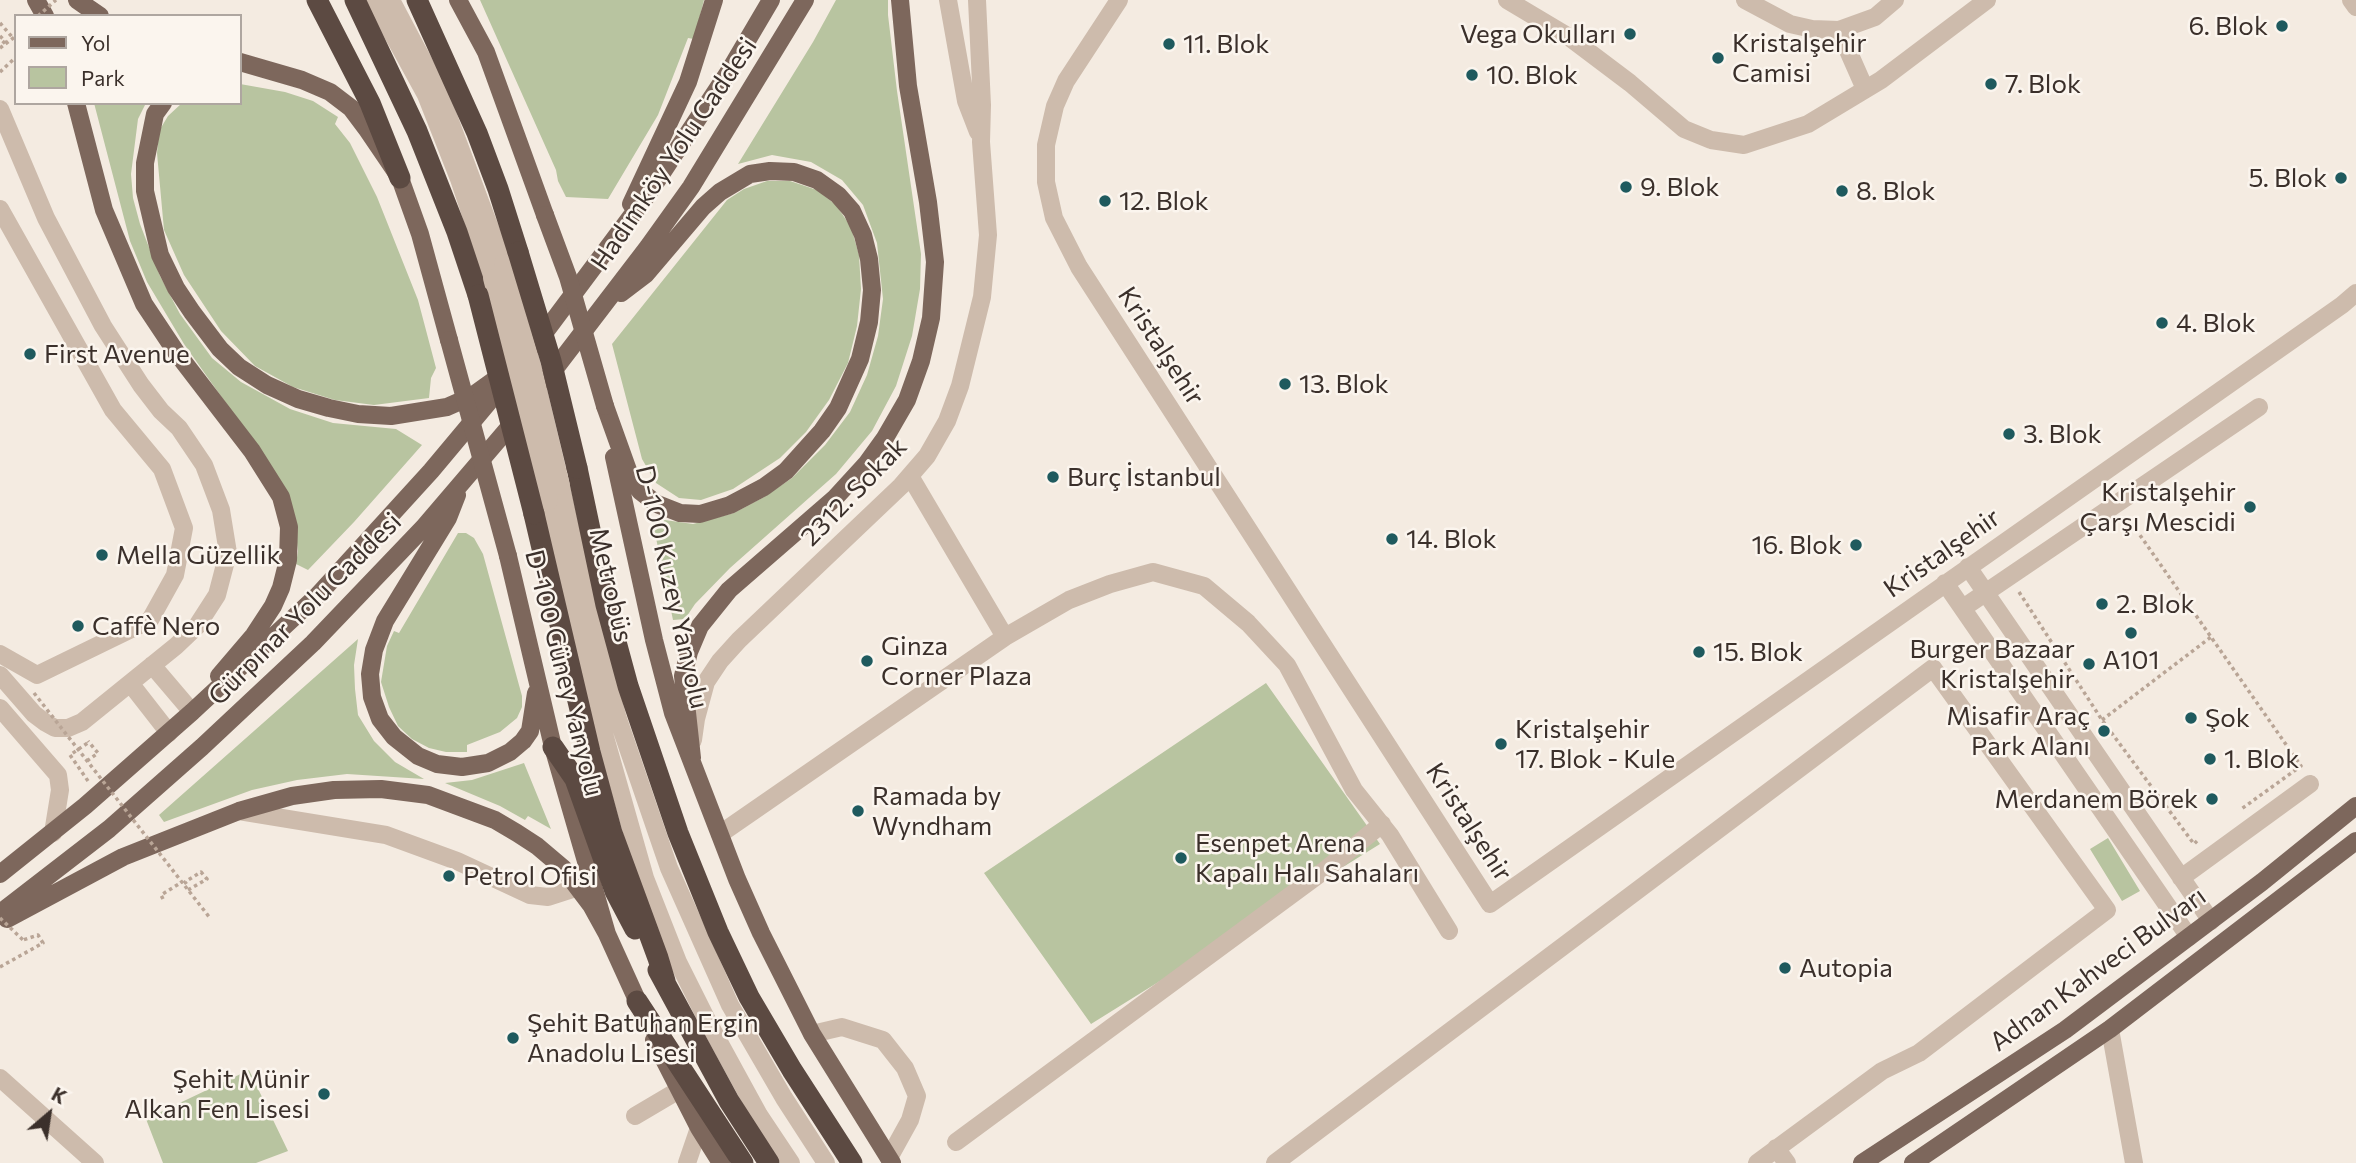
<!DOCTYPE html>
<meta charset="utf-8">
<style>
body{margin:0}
#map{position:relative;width:2356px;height:1163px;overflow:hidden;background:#f4ebe1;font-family:Commissioner,sans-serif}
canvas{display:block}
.legend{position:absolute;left:14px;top:14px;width:228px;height:91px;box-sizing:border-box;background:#fbf5ee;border:2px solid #aea6a0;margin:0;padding:9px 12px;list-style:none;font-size:21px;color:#3b302b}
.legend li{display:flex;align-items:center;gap:14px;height:35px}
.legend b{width:35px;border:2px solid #aea6a0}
.north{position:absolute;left:14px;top:1079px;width:70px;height:70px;-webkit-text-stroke:5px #fbf5ee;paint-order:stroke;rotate:29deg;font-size:19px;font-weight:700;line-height:28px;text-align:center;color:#3b302b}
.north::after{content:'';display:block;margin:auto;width:24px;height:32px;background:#3b302b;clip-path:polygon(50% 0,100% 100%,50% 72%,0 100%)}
</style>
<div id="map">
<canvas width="2356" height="1163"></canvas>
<ul class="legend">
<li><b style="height:9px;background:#7d675c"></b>Yol</li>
<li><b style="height:19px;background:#b8c4a0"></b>Park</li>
</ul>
<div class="north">K</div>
</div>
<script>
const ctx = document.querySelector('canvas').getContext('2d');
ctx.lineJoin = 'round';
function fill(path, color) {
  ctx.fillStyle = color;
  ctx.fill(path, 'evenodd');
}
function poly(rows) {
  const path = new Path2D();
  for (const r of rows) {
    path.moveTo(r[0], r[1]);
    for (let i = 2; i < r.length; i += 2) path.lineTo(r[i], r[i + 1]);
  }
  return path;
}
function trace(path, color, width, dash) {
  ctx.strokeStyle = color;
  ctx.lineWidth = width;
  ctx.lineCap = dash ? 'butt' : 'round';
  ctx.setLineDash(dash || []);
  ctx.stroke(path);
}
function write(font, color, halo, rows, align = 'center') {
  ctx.font = font + ' Commissioner,sans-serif';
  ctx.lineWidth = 5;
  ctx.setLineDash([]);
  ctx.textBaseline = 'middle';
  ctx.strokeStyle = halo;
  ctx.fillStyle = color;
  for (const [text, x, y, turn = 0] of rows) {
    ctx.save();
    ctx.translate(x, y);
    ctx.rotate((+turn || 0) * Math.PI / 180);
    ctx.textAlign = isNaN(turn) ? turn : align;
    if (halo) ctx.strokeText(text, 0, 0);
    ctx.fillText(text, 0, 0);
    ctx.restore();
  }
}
const green = poly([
 [480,0,704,0,694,39,688,38,658,115,608,199,566,197,558,181,556,170],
 [836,0,888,0,888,15,897,91,921,254,920,289,912,336,896,386,872,431,836,474,730,568,695,604,685,619,673,620,656,538,650,526,658,519,693,524,734,513,764,497,792,478,825,445,850,412,867,375,878,336,883,299,877,243,863,205,842,180,811,162,772,155,738,164,813,42],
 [240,84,285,92,313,101,338,117,335,124,350,143,377,197,418,300,436,368,431,378,429,398,374,405,335,400,293,387,255,366,221,331,184,275,164,230,157,153,159,131,168,116,182,103,240,103],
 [94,103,146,103,138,119,131,174,133,198,140,224,160,276,180,314,212,358,241,382,290,409,333,423,396,429,422,445,354,522,308,570,296,564,298,551,294,519,264,457,184,344,147,282,130,241],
 [767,181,790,181,817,190,836,205,851,227,859,255,861,289,857,326,848,363,829,400,806,432,780,458,733,489,701,500,679,498,656,483,642,459,612,344,727,200,744,189],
 [458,533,466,533,474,538,483,554,522,696,522,707,517,718,500,732,467,745,467,752,446,752,429,748,412,739,398,726,389,707,381,682,387,646,394,631,399,633],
 [358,639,354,665,355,689,358,715,374,741,395,762,424,779,347,774,297,780,252,790,164,822,159,815],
 [1266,683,1380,844,1091,1024,984,873],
 [524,763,551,829,528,816,525,820,500,806,445,783,472,780],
 [2108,838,2140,891,2122,901,2090,849],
 [249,1070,288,1151,256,1163,163,1163,146,1119]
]);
const path = poly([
 [0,23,13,38],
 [0,36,5,41,2,44],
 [0,48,16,36],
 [0,72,16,57],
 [2128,518,2301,766,2240,810],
 [2019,592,2102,720,2194,844,2197,841],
 [2102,720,2211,637],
 [87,761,98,753,88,741],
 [88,781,70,755,89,742],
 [188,890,207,879,201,872,185,882,188,886],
 [163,899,161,895,182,882],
 [0,967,43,943,38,935,23,940]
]);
const minor = poly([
 [374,0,426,95,459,179,492,278],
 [391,0,438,89,503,263],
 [948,0,966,101,978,132],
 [1119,0,1066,81,1055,106,1046,145,1046,182,1054,218,1079,267,1490,904,2342,305,2356,293],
 [1507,0,1569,37,1630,83,1684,129,1711,140,1744,145,1808,124,1881,80,1987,0],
 [1745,0,1790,24,1812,29,1839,30,1875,17,1895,0],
 [2351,0,2356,7],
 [1839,30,1865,89],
 [0,109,46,218,103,326,141,385,161,411,179,428,204,465,221,510,228,553,217,595,197,626,176,646,82,722,68,728,55,728,46,723,34,714,0,675],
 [0,209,113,410,162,469,184,528,175,575,150,620,37,675,0,654],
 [910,476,1005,637],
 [561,486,590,616,618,719,669,868,730,1005,784,1098,826,1163],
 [549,501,601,723,645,878,678,962,707,1020,759,1115,791,1163],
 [1968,567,2211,921],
 [1945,583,2189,937],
 [1963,608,2259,407],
 [152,665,192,712],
 [130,683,169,733],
 [0,708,58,775,60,790,53,833],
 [693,740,696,719,706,682,720,661,739,640,901,486,927,456,947,421,960,386,982,297,988,235,981,142,982,105,977,0],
 [239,811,386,835,457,861,530,895,548,897,579,887],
 [720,834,1005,637,1069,600,1110,584,1153,572,1204,586,1248,623,1287,665,1354,790,1390,835,1449,931],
 [2181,878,2310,784],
 [2110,1029,2134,1163],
 [812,1034,842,1027,883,1040,905,1068,917,1096,910,1120,889,1158],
 [0,1078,95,1163],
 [635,1116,679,1090],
 [956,1142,1325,870,1382,824],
 [1776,1148,1787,1163],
 [687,1163,699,1128],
 [1275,1163,1933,668,2107,910,1919,1053,1882,1071,1757,1163]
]);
const major = poly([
 [36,0,45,16],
 [77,0,100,16],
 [458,0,486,52,545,215],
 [240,62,302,80,330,92,351,108,366,128,400,178,420,234,449,340],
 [76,103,104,210,144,304,176,352,252,451,281,497,289,527,288,560,281,588,273,606,254,635,219,676],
 [163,103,155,114,145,163,145,191,160,255,176,288,192,312,220,349,239,367,267,385,298,399,329,408,358,414,391,416,447,407,472,396,504,373],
 [631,204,688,82,714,0],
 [536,344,648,194,728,73,771,0],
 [547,379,648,247,691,187,805,0],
 [605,406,629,473,640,491,657,504,680,513,700,514,730,505,764,487,786,471,822,431,838,408,860,359,869,322,872,290,869,259,863,235,852,211,838,195,817,180,794,172,770,171,750,174,720,192,703,207,646,274,621,293],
 [614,457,654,640,673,713,737,879,761,933,812,1034,892,1163],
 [457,495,448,518,385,621,374,650,370,674,372,697,380,719,394,737,418,756,437,764,462,767,488,763,510,752,523,741,530,731,536,693],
 [508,556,553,747,607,934,642,1011],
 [692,758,683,676,689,652,700,626,729,590,835,498,867,463,885,438,907,400,921,361,931,318,935,262,928,202,908,86,900,0],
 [0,874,85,806,192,712,318,595,431,471,508,379],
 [0,913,109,829,202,747,313,643,423,528,517,418],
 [7,919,123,857,239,811,292,796,334,790,381,789,428,795,495,820,517,833,537,846,563,868,591,905,607,934],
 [654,1040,699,1128,721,1163],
 [1862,1163,2065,1030,2262,882,2356,806],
 [1913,1163,2110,1029,2356,841]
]);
const highway = poly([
 [317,0,370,103,400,178],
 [355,0,417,131,457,232,478,295],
 [417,0,477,133,498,189,518,252],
 [577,468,606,605,628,686,678,833,718,932,749,997,792,1070,852,1163],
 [534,514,590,752,612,833,658,958,665,981],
 [553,747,575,779,615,891,635,929],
 [658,970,729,1101,769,1163],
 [637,1001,743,1163]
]);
const pathBridge = poly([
 [38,16,56,0],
 [34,693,210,918],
 [0,918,23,940]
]);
const minorBridge = poly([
 [503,263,534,373,561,486],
 [492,278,549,501]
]);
const majorBridge = poly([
 [545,215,568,277,605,406],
 [449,340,508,556]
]);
const highwayBridge = poly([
 [518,252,551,361,577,468],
 [478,295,534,514]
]);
const markers = [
 [2282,26,7,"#1f5a5e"],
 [1630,34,7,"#1f5a5e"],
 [1169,44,7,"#1f5a5e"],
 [1718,58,7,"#1f5a5e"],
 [1472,75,7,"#1f5a5e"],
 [1991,84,7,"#1f5a5e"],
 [2341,178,7,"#1f5a5e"],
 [1626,187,7,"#1f5a5e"],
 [1842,191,7,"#1f5a5e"],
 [1105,201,7,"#1f5a5e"],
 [2162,323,7,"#1f5a5e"],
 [30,354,7,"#1f5a5e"],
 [1285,384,7,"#1f5a5e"],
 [2009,434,7,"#1f5a5e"],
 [1053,477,7,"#1f5a5e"],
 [2250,507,7,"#1f5a5e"],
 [1392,539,7,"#1f5a5e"],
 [1856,545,7,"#1f5a5e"],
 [102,555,7,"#1f5a5e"],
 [2102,604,7,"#1f5a5e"],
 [78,626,7,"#1f5a5e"],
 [2131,633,7,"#1f5a5e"],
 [1699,652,7,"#1f5a5e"],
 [867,661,7,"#1f5a5e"],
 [2089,664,7,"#1f5a5e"],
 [2191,718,7,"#1f5a5e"],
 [2104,731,7,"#1f5a5e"],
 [1501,744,7,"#1f5a5e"],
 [2210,759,7,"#1f5a5e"],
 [2212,799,7,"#1f5a5e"],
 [858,811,7,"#1f5a5e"],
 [1181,858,7,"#1f5a5e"],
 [449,876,7,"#1f5a5e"],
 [1785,968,7,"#1f5a5e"],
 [513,1038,7,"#1f5a5e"],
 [324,1094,7,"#1f5a5e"]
];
const poiNames = [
 ["6. Blok",2268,26,"right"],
 ["Vega Okulları",1616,34,"right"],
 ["Kristalşehir",1732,43],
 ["Camisi",1732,73],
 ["11. Blok",1183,44],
 ["10. Blok",1486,75],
 ["7. Blok",2005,84],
 ["5. Blok",2327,178,"right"],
 ["9. Blok",1640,187],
 ["8. Blok",1856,191],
 ["12. Blok",1119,201],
 ["4. Blok",2176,323],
 ["First Avenue",44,354],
 ["13. Blok",1299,384],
 ["3. Blok",2023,434],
 ["Burç İstanbul",1067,477],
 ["Kristalşehir",2236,492,"right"],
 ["Çarşı Mescidi",2236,522,"right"],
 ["14. Blok",1406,539],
 ["16. Blok",1842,545,"right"],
 ["Mella Güzellik",116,555],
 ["2. Blok",2116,604],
 ["Caffè Nero",92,626],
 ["Ginza",881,646],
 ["Corner Plaza",881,676],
 ["Burger Bazaar",2075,649,"right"],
 ["Kristalşehir",2075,679,"right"],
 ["15. Blok",1713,652],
 ["A101",2131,660,"center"],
 ["Misafir Araç",2090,716,"right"],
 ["Park Alanı",2090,746,"right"],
 ["Şok",2205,718],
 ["Kristalşehir",1515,729],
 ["17. Blok - Kule",1515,759],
 ["1. Blok",2224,759],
 ["Ramada by",872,796],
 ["Wyndham",872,826],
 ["Merdanem Börek",2198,799,"right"],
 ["Esenpet Arena",1195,843],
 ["Kapalı Halı Sahaları",1195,873],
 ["Petrol Ofisi",463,876],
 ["Autopia",1799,968],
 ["Şehit Batuhan Ergin",527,1023],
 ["Anadolu Lisesi",527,1053],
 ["Şehit Münir",310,1079,"right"],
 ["Alkan Fen Lisesi",310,1109,"right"]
];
const streetNames = [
 ["Hadımköy Yolu Caddesi",674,154,-56],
 ["Kristalşehir",1161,346,57],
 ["2312. Sokak",854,492,-46],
 ["Kristalşehir",1942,553,-35],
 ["Metrobüs",611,585,77],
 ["D-100 Kuzey Yanyolu",672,587,77],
 ["Gürpınar Yolu Caddesi",305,609,-45],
 ["D-100 Güney Yanyolu",564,673,76],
 ["Kristalşehir",1469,822,57],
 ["Adnan Kahveci Bulvarı",2098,969,-36]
];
fill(green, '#b8c4a0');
trace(path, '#b9a596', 3.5, [3.5, 3.5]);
trace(minor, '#cdbbac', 18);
trace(major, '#7d675c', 18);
trace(highway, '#5c4a42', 21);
trace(pathBridge, '#b9a596', 3.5, [3.5, 3.5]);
trace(minorBridge, '#cdbbac', 18);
trace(majorBridge, '#7d675c', 18);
trace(highwayBridge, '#5c4a42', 21);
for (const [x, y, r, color] of markers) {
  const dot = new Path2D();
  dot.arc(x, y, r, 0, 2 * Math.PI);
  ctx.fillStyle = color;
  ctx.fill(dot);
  trace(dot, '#fbf5ee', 2.5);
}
write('26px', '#3b302b', '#fbf5ee', poiNames, 'left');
write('26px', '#3b302b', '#fbf5ee', streetNames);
</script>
